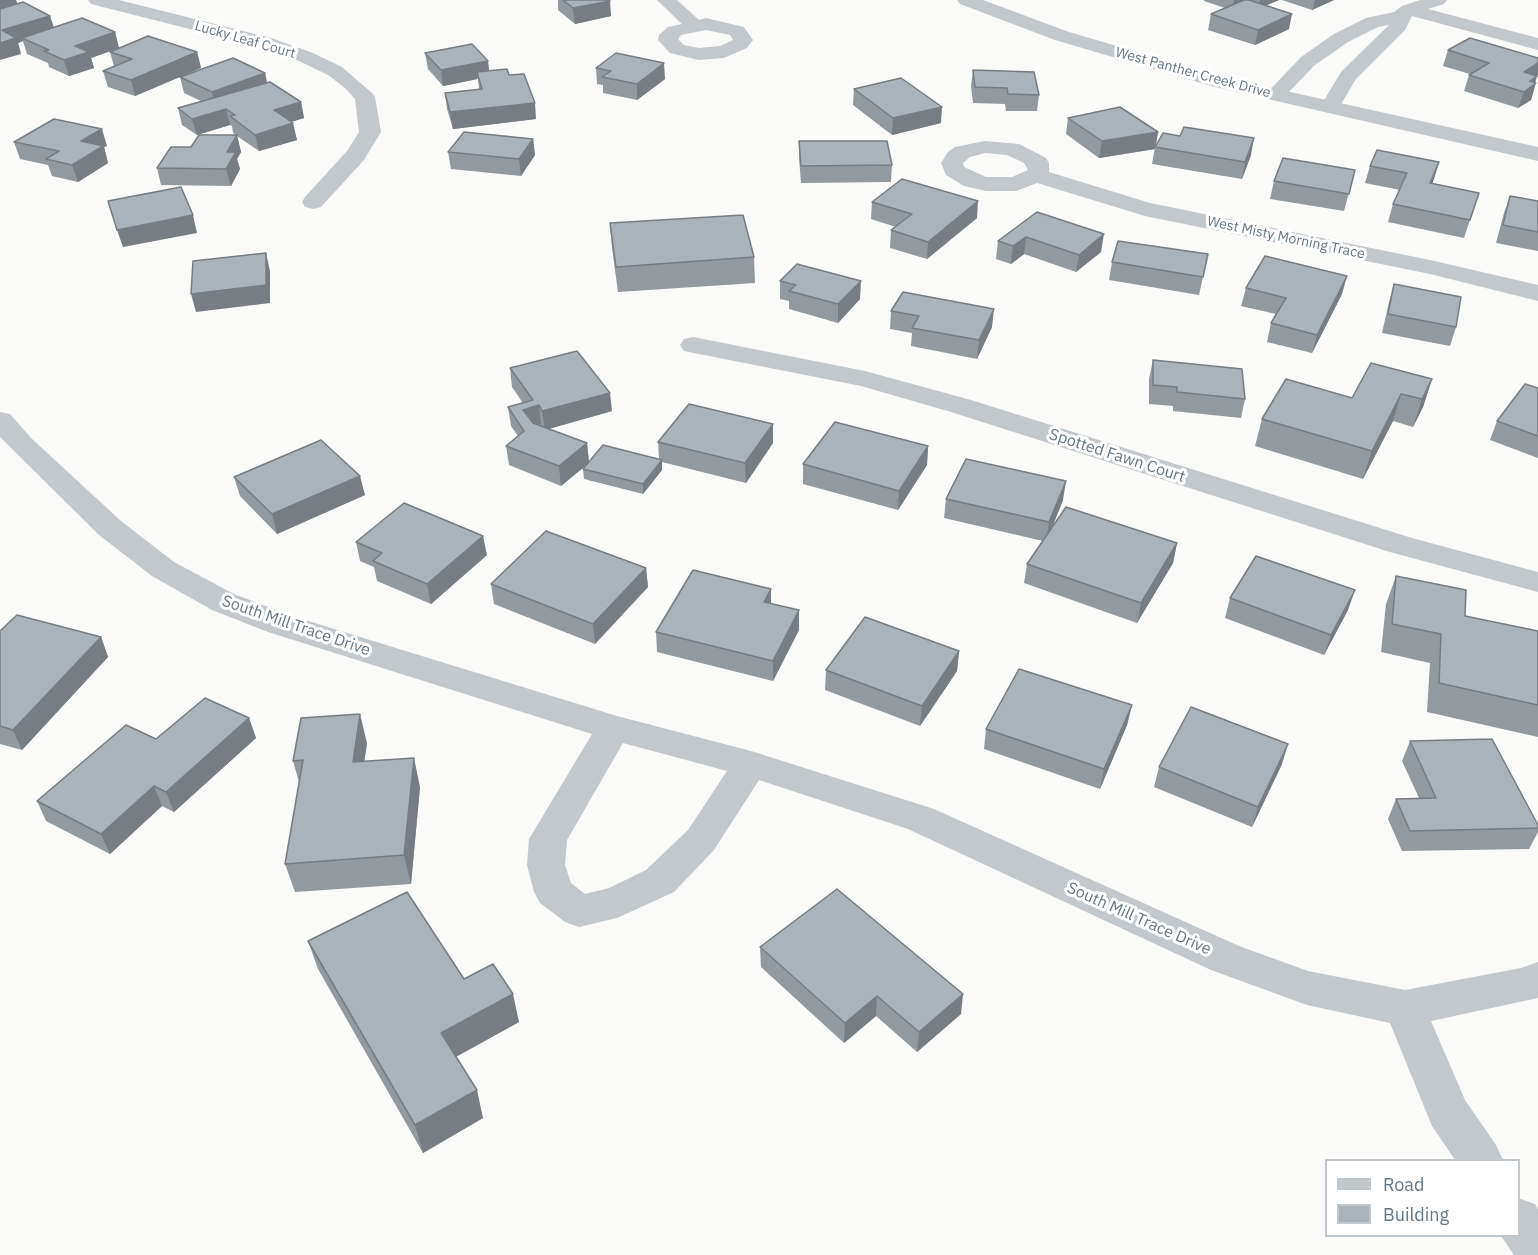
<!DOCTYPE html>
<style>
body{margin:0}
#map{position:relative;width:1538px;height:1255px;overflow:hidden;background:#fafaf8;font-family:"IBM Plex Sans",sans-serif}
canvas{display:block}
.legend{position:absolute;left:1325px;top:1159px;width:195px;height:78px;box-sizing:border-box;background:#fff;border:2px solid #c1c8cd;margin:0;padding:8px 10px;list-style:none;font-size:18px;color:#657683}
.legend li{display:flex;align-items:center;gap:12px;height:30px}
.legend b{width:30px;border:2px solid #c1c8cd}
</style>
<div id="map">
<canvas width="1538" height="1255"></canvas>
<ul class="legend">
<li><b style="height:8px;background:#c3c8cc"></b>Road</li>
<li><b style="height:16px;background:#aab3b9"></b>Building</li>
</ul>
</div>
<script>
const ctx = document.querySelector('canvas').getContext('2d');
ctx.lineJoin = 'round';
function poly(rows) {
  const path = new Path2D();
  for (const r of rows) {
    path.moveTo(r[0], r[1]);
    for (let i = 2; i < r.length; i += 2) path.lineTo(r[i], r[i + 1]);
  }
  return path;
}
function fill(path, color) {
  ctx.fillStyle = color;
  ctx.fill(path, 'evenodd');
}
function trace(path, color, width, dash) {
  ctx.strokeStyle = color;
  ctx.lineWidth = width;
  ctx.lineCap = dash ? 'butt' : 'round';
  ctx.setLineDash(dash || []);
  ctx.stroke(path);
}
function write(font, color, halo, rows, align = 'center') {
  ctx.font = font + ' "IBM Plex Sans",sans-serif';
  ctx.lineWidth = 6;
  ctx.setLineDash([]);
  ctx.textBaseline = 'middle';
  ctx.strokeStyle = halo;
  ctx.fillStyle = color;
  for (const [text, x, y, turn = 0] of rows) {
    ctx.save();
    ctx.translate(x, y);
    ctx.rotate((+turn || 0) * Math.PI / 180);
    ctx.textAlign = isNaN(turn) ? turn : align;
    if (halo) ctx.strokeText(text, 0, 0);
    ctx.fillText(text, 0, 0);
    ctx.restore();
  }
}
const minor = poly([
 [88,0,119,0,271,38,313,53,342,67,372,93,375,97,381,132,364,160,321,207,313,209,305,207,302,202,305,197,347,151,359,132,355,99,345,88,328,75,299,61,257,46,91,4,88,0],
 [657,0,677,0,699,20,706,18,744,27,753,40,747,48,724,58,699,60,670,53,658,40,659,35,668,27,682,24,657,0],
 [706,30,730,35,733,40,720,46,699,48,684,45,678,39,681,35,706,30],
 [1420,0,1447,0,1444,4,1428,9,1538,38,1538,50,1412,16,1405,30,1356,79,1337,111,1330,113,1323,111,1320,107,1341,72,1389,25,1378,27,1348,42,1315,65,1282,99,1268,99,1265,95,1301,57,1334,34,1366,18,1394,12,1402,6,1420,0],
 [985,141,1019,144,1046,158,1049,163,1049,172,1150,203,1430,260,1538,285,1538,301,1430,274,1145,216,1037,183,1016,191,986,191,964,186,946,175,941,163,948,152,955,147,985,141],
 [985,153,1007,155,1024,163,1028,170,1012,177,986,177,964,167,963,163,970,157,985,153],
 [693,337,865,371,971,400,1412,538,1538,572,1538,592,1390,552,951,412,861,386,684,351,680,345,684,339,693,337],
 [0,412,10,414,31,438,121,521,174,562,234,594,292,616,617,716,751,751,934,809,1239,946,1308,971,1405,990,1521,968,1538,962,1538,998,1431,1021,1465,1100,1496,1145,1503,1160,1455,1160,1432,1126,1390,1023,1307,1005,1211,970,908,829,759,780,714,850,674,892,617,918,579,927,565,922,540,903,534,892,527,865,529,839,592,734,268,632,212,610,152,576,99,535,0,437,0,412],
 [623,743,727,771,688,830,646,870,609,888,585,894,571,883,565,865,567,840,623,743],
 [1518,1198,1535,1204,1538,1209,1538,1255,1514,1255,1501,1236,1518,1236,1518,1198]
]);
const tertiary = poly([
 [957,0,983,0,1069,32,1223,77,1538,147,1538,161,1211,86,1055,40,960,4,957,0]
]);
const wall = poly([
 [0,0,16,0,17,4,50,16,54,28,115,32,119,48,91,58,94,68,69,76,49,67,48,63,27,54,23,41,18,43,21,54],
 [558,0,609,0,611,16,575,24,558,10],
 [1204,0,1279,0,1266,5,1289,29,1255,45,1208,30,1211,14,1225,8,1204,1],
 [1282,0,1334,0,1312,10],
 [1448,50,1537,76,1531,100,1518,108,1464,91,1469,75,1470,74,1443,66],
 [110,52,197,52,201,68,135,96,108,87,103,71,114,66],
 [425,53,509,75,536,119,453,129,447,109,445,93,479,89,478,79,443,86,428,69],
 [596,68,665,79,637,100,603,93,603,85,597,84],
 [973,70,1039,95,1037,111,1006,111,1005,104,973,103,971,86],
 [265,73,267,82,301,102,304,118,291,122,297,140,259,151,237,136,241,152,237,159,240,169,231,186,161,185,157,168,191,147,236,135,233,133,232,126,230,125,197,135,182,125,178,108,201,101,184,93,180,77],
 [854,89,941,123,892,135,853,105],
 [1068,118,1158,132,1155,149,1099,158,1066,134],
 [533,139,535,155,521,176,451,169,448,152],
 [799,141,892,165,891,182,801,183,799,158],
 [14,142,107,146,104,147,108,163,78,182,52,176,48,165,20,159],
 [1155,147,1251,155,1242,179,1152,164],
 [1439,162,1432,184,1479,193,1464,238,1388,222,1393,204,1400,190,1365,183,1370,166],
 [1355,170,1344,211,1270,199,1274,181],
 [1510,196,1538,201,1538,251,1496,243,1504,213],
 [872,202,977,218,927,259,890,248,891,230,896,227,871,219],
 [1037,212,1101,252,1076,272,1024,254,1011,264,996,259,998,241],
 [610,223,754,257,755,283,618,292,612,248],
 [1208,254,1199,295,1109,280,1112,262],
 [780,281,860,299,838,323,789,309,789,301,780,299],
 [1394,284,1456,327,1450,346,1382,333,1389,302],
 [1246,288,1342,294,1312,353,1267,342,1271,323,1276,314,1241,306],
 [891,311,992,327,977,359,911,346,912,333,890,329],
 [1153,360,1245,399,1241,418,1173,411,1173,406,1149,404,1149,379],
 [510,368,612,411,548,429,587,443,589,462,659,459,658,442,773,424,773,443,746,483,662,462,662,470,643,494,584,479,583,469,587,464,561,486,509,465,506,446,518,436,511,426,508,407,523,403,512,387],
 [1432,379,1423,407,1413,427,1393,421,1363,479,1255,446,1262,419],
 [1538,388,1538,458,1490,440,1497,421],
 [928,446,927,465,898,510,803,484,803,464],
 [234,477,365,495,277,534,240,496],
 [946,499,1063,500,1052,528,1177,543,1173,563,1137,623,1024,583,1027,564,1043,541,944,518],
 [356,542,487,555,431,604,377,581,374,567,360,561],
 [646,568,648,587,595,644,494,604,491,584],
 [1396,576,1465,616,1538,631,1538,737,1427,712,1430,663,1381,652,1386,604],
 [771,589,771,604,799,610,799,630,773,681,657,652,656,632],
 [1230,598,1348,610,1324,655,1225,618],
 [0,631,101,637,108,657,22,750,0,744],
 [959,651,957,671,920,726,825,690,826,670],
 [1132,705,1127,725,1100,789,984,749,986,729],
 [249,718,256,738,174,812,162,806,110,854,46,821,37,801,156,739],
 [1410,741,1538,825,1538,832,1529,849,1402,851,1388,819,1396,799,1419,798,1402,761],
 [367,743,364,761,420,787,411,884,295,892,285,864,299,782,293,761],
 [1282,764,1252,827,1154,787,1159,767],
 [308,941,464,979,519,1022,456,1057,483,1118,423,1153,318,969],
 [760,947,961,1014,917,1052,876,1016,844,1043,761,967]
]);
const shadedWall = poly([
 [0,0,16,0,20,11,0,15],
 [1234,0,1246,0,1231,11],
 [1260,0,1279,0,1258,9],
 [1315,0,1334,0,1312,10],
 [610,1,611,16,575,24,573,8],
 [1292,14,1289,29,1255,45,1258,30],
 [50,16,55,31,22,38,23,41,18,43,21,54,0,60,0,43,2,30],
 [115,32,119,48,91,58,94,68,69,76,64,60,75,46],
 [197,52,201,68,135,96,131,80],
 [488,61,490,77,477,72,477,79,443,86,441,70],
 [664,63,665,79,637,100,637,84],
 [1538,63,1538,75,1518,88,1524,72],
 [265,73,268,89,216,108,212,92],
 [1537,76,1534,85,1536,83,1531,100,1518,108,1524,92,1530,81],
 [301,102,304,118,277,126,274,110],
 [535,103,536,119,453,129,450,112],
 [942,107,941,123,892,135,893,118],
 [226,109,230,125,197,135,192,119],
 [293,123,297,140,259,151,255,135],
 [102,129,107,146,104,147,108,163,78,182,72,165,81,141],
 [1158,132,1155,149,1099,158,1102,141],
 [237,135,241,152,237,159,240,169,231,186,226,169,227,152],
 [1254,138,1251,155,1242,179,1245,162],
 [533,139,535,155,521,176,519,159],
 [1439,162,1434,179,1425,201,1430,183],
 [978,201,977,218,927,259,928,242],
 [193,215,197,233,123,247,117,230],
 [1104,234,1101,252,1076,272,1079,255],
 [1026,237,1024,254,1011,264,1013,246],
 [266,253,270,271,270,303,196,312,191,294],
 [1347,276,1342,294,1312,353,1317,335],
 [861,281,860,299,838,323,838,304],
 [994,309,992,327,977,359,979,340],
 [1432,379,1423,407,1413,427,1422,399],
 [610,393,612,411,545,430,542,411],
 [1401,394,1393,421,1363,479,1372,451],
 [539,405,541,424,525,429,523,410],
 [773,424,773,443,746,483,745,463],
 [587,443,589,463,561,486,559,466],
 [928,446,927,465,898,510,899,491],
 [662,460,662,470,643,494,643,484],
 [360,476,365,495,277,534,272,514],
 [1066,481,1063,500,1046,542,1049,522],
 [483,536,487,555,431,604,427,584],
 [1177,543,1173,563,1137,623,1141,603],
 [646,568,648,587,595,644,593,624],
 [771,589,771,609,764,602],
 [1355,590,1348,610,1324,655,1331,635],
 [799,610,799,630,773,681,773,661],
 [101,637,108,657,22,750,13,730],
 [959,651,957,671,920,726,922,706],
 [1132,705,1127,725,1100,789,1104,769],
 [360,714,367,743,360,791,353,762],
 [249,718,256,738,174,812,166,792],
 [1288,744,1282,764,1252,827,1258,807],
 [414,758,420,787,411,884,404,855],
 [154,786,162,806,110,854,101,834],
 [513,994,519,1022,448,1061,441,1033],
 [963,994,961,1014,917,1052,919,1032],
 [877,996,876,1016,844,1043,845,1023],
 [477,1090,483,1118,423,1153,415,1125]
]);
const building = poly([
 [563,0,609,0,610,1,573,8,563,0],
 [1244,0,1249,0,1292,14,1258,30,1211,14,1244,0],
 [23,2,50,16,2,30,16,38,0,43,0,9,23,2],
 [82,18,115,32,75,46,89,52,64,60,44,51,49,50,22,38,82,18],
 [148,36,197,52,131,80,103,71,132,59,110,52,148,36],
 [1470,38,1538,58,1538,63,1524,72,1537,76,1530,81,1536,83,1524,92,1469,75,1489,63,1448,50,1470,38],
 [472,44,488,61,441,70,425,53,472,44],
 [616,53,664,63,637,84,602,77,611,71,596,68,616,53],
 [233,58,265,73,212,92,180,77,233,58],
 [507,69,509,75,524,74,535,103,450,112,445,93,482,89,477,72,507,69],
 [973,70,1034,72,1039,95,1008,94,1007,88,975,87,973,70],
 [901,78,942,107,893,118,854,89,901,78],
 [270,82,301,102,274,110,293,123,255,135,230,116,235,115,226,109,192,119,178,108,270,82],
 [1120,107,1158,132,1102,141,1068,118,1120,107],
 [54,119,102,129,81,141,103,146,72,165,46,159,59,151,14,142,54,119],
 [1184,127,1254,138,1245,162,1155,147,1163,133,1180,136,1184,127],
 [464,132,533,139,519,159,448,152,464,132],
 [199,135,237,135,227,152,236,152,226,169,157,168,171,147,191,147,199,135],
 [799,141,887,141,892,165,801,166,799,141],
 [1377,150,1439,162,1430,183,1479,193,1470,220,1393,204,1407,173,1370,166,1377,150],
 [1283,158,1355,170,1349,194,1274,181,1283,158],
 [902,179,978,201,928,242,891,230,912,214,872,202,902,179],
 [181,187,193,215,117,230,108,201,181,187],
 [1510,196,1538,201,1538,232,1503,225,1510,196],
 [1037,212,1104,234,1079,255,1026,237,1013,246,998,241,1037,212],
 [743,215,754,257,616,267,610,223,743,215],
 [1118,241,1208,254,1203,277,1112,262,1118,241],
 [266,253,266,285,191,294,193,261,266,253],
 [1265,256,1347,276,1317,335,1271,323,1286,298,1246,288,1265,256],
 [797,264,861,281,838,304,789,291,796,285,780,281,797,264],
 [1394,284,1461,297,1456,327,1388,314,1394,284],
 [903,292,994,309,979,340,912,328,919,316,891,311,903,292],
 [577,351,610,393,542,411,539,405,523,410,533,423,587,443,559,466,506,446,524,431,508,407,533,400,510,368,577,351],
 [1153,360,1242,369,1245,399,1177,392,1177,387,1153,385,1153,360],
 [1371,363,1432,379,1422,399,1401,394,1372,451,1262,419,1286,379,1352,398,1371,363],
 [1525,384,1538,388,1538,436,1497,421,1525,384],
 [689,404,773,424,745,463,658,442,689,404],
 [835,422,928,446,899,491,803,464,835,422],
 [321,440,360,476,272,514,234,477,321,440],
 [603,445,662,460,643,484,583,469,603,445],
 [966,459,1066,481,1049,522,946,499,966,459],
 [404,503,483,536,427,584,373,561,382,553,356,542,404,503],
 [1066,507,1177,543,1141,603,1027,564,1066,507],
 [546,531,646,568,593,624,491,584,546,531],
 [1256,556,1355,590,1331,635,1230,598,1256,556],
 [693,570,771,589,764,602,799,610,773,661,656,632,693,570],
 [1396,576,1466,590,1465,616,1538,631,1538,705,1439,683,1441,634,1392,624,1396,576],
 [17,615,101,637,13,730,0,726,0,631,17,615],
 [865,617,959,651,922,706,826,670,865,617],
 [1019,669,1132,705,1104,769,986,729,1019,669],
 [205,698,249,718,166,792,154,786,101,834,37,801,126,725,156,739,205,698],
 [1191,707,1288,744,1258,807,1159,767,1191,707],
 [360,714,353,762,414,758,404,855,285,864,303,760,293,761,301,718,360,714],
 [1492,739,1538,825,1538,828,1410,831,1396,799,1436,798,1410,741,1492,739],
 [837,889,963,994,919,1032,877,996,845,1023,760,947,837,889],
 [407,892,464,979,493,964,513,994,441,1033,477,1090,415,1125,308,941,407,892]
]);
const farStreetnames = [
 ["Lucky Leaf Court",245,40,16],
 ["West Panther Creek Drive",1193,73,15],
 ["West Misty Morning Trace",1286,238,12]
];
const streetNames = [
 ["Spotted Fawn Court",1117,456,18],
 ["South Mill Trace Drive",296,626,19],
 ["South Mill Trace Drive",1139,919,24]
];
fill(minor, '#c3c8cc');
fill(tertiary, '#c3c8cc');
fill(wall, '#929a9f');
fill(shadedWall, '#777d82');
fill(building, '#aab3b9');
trace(building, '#777d82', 1.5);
write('14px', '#657683', '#fff', farStreetnames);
write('16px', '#657683', '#fff', streetNames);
</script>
